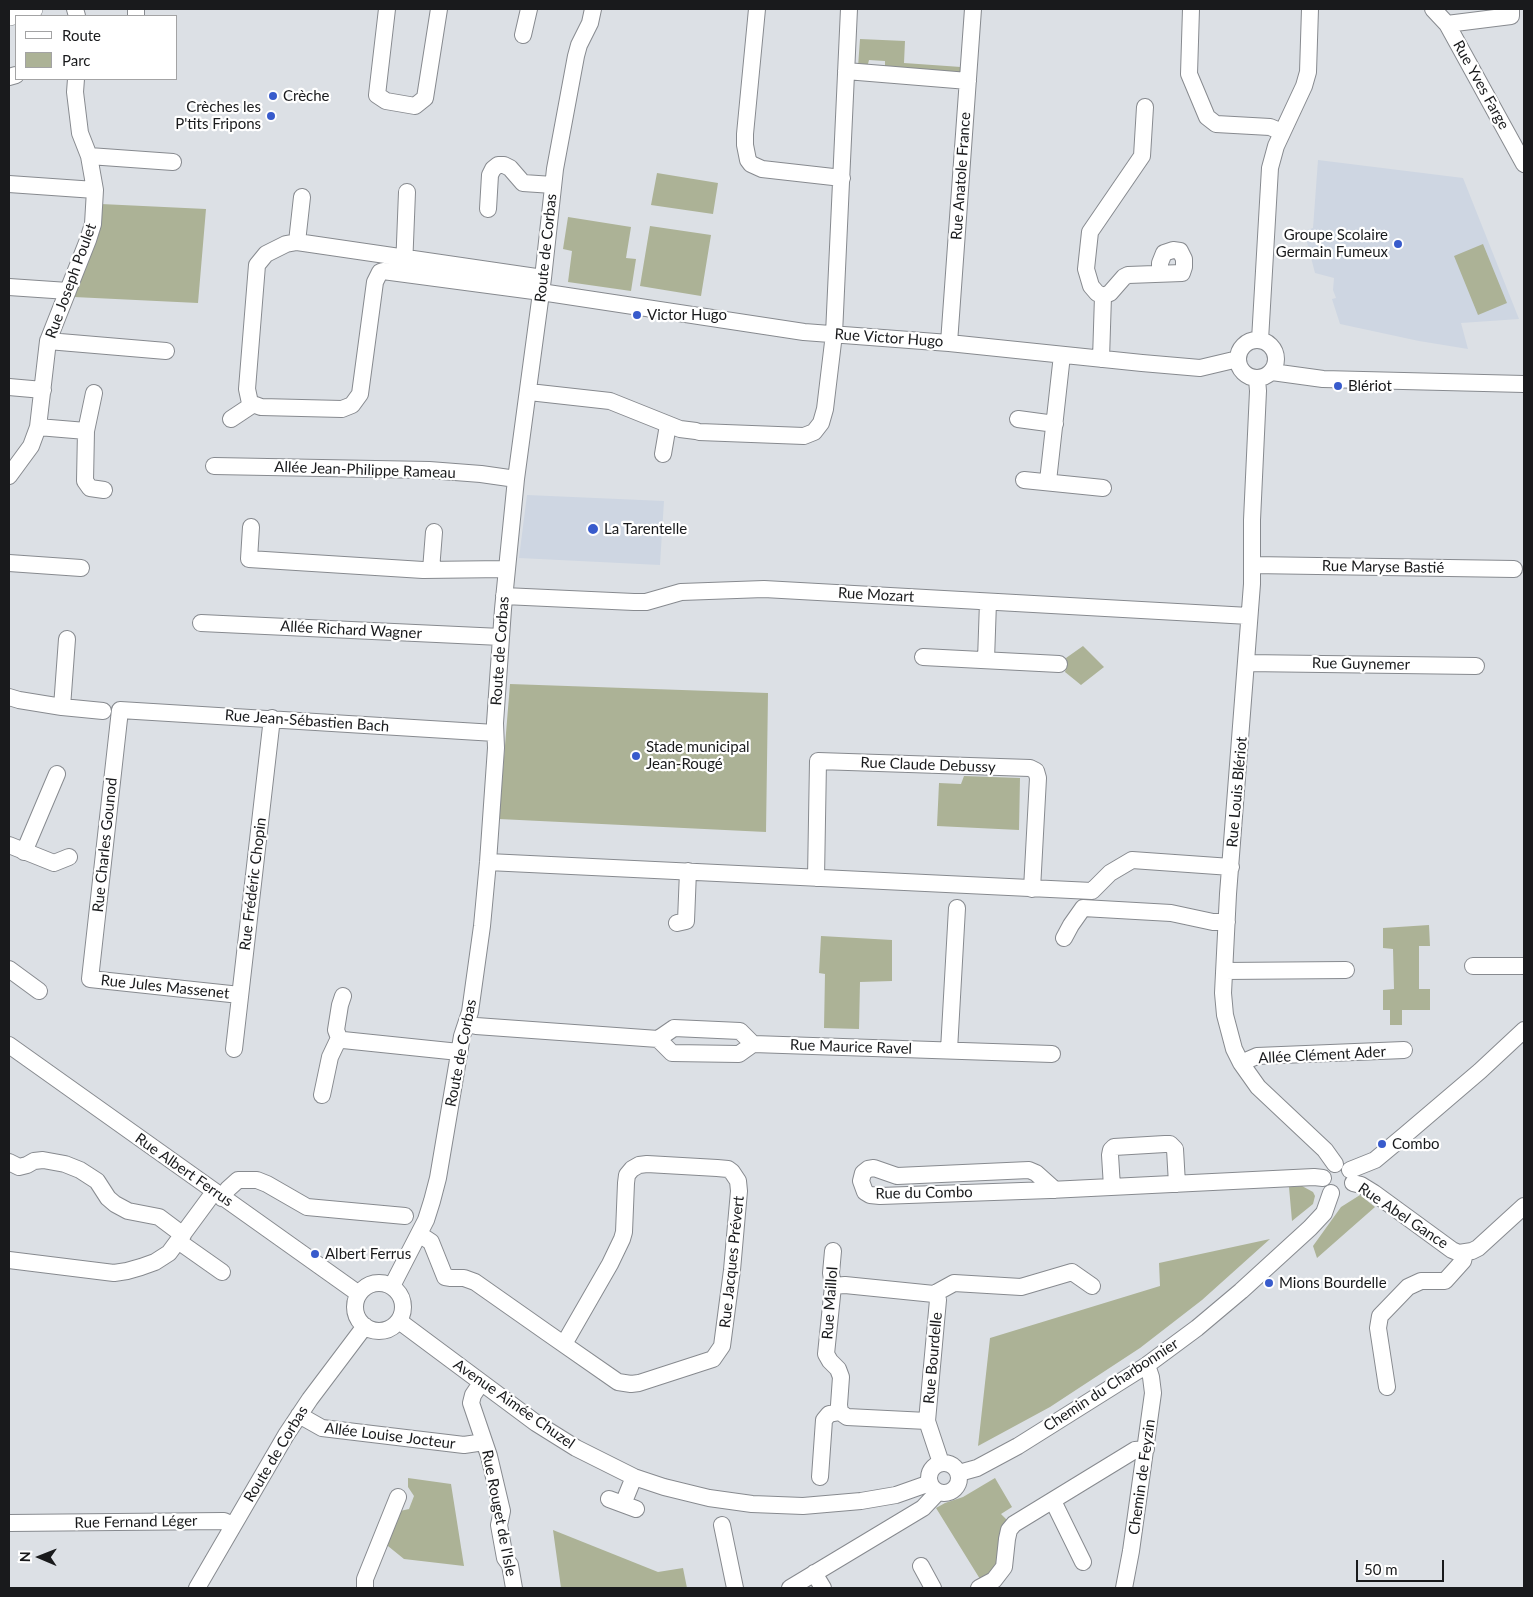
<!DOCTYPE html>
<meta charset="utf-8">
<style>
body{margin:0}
#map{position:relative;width:1533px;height:1597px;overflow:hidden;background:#dce0e5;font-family:Lato,sans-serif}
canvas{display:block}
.frame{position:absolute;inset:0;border:10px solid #191a1c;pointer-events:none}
.legend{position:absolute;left:15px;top:15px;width:162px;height:65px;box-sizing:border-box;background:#fff;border:1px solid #a3a3a4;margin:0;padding:6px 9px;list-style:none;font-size:15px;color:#191a1c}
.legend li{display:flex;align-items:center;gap:10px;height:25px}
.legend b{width:25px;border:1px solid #a3a3a4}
.north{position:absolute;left:15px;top:1532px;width:50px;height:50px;-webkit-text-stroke:4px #fff;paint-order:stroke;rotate:271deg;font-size:14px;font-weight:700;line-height:20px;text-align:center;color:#191a1c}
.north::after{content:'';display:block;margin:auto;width:18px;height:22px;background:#191a1c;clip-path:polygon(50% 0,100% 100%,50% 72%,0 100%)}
.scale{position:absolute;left:1356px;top:1560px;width:88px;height:22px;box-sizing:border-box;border:2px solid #191a1c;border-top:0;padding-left:6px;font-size:15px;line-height:18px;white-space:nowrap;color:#191a1c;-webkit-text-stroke:4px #fff;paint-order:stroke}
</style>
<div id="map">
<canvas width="1533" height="1597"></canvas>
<div class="frame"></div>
<ul class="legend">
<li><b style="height:6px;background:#fff"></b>Route</li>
<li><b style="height:14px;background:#acb296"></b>Parc</li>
</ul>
<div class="north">N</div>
<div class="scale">50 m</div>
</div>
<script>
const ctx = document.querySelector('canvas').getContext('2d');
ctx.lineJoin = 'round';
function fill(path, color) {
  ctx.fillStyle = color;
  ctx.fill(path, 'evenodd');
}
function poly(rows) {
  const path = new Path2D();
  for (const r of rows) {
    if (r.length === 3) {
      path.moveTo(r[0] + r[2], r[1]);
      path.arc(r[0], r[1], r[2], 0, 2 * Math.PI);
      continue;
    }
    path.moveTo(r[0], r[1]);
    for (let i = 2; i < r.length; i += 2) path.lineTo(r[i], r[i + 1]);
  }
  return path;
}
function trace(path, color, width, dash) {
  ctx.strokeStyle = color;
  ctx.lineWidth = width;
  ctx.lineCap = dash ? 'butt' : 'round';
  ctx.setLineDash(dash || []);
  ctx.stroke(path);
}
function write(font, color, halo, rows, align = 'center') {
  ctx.font = font + ' Lato,sans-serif';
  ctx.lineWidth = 4.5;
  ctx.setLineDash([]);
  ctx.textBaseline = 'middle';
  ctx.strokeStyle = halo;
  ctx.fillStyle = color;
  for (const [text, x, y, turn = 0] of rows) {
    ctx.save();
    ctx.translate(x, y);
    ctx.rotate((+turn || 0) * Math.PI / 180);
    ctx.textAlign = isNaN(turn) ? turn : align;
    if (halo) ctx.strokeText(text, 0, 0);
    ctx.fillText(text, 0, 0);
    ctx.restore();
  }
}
const built = poly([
 [1318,160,1463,178,1519,319,1461,323,1468,349,1419,341,1340,324,1332,299,1336,298,1333,290,1334,278,1315,273,1304,231,1313,228],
 [527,495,664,501,660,565,519,558]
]);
const green = poly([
 [860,39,905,41,904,63,961,67,960,72,952,76,885,70,885,61,869,60,867,68,858,67],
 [657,173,718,183,713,214,651,205],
 [101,204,206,209,198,303,74,297,96,234],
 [568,217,631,227,626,258,636,259,631,291,568,282,572,251,563,249],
 [650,226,711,235,701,296,640,286],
 [1483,244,1507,303,1478,315,1454,256],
 [1083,646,1104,667,1081,685,1065,672,1067,665,1066,658],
 [510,684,768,693,766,832,499,819],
 [964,776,1020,778,1019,830,937,826,939,783,961,784],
 [1429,925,1430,946,1419,946,1419,989,1430,989,1430,1010,1402,1010,1402,1025,1390,1025,1390,1010,1383,1010,1383,990,1394,989,1393,949,1383,948,1383,928],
 [821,936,892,940,892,981,860,982,859,1029,824,1028,825,974,819,973],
 [1302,1186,1313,1192,1315,1196,1313,1204,1292,1221,1289,1187],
 [1360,1195,1375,1207,1317,1258,1313,1246,1341,1207],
 [1270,1239,1202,1300,1140,1348,1050,1407,978,1446,990,1338,1160,1286,1159,1263],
 [408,1478,451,1484,464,1566,404,1559,383,1542,400,1511,409,1509,414,1496,408,1487],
 [995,1478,1012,1507,1001,1514,1007,1520,996,1572,980,1579,936,1508,945,1503,963,1497],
 [553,1530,658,1572,683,1568,687,1588,561,1588]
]);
const minor = poly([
 [75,9,77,16],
 [136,9,136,16],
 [387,9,377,95,386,101,415,106,425,98,439,9],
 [757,9,745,134,745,145,748,160,751,164,762,169,842,178],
 [1191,9,1189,74,1207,117,1216,124,1270,127,1282,132],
 [1433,9,1447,24,1524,164],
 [1447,24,1511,16,1511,9],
 [523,35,529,9],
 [846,71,968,81],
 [9,77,16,75],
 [1145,107,1142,156,1090,232,1086,269,1091,286,1097,293,1103,296,1110,293,1124,277,1128,275,1182,273,1184,267,1184,259,1180,251,1173,250,1164,253,1160,263,1160,273],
 [89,156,173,162],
 [9,184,95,190],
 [488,209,490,175,493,169,498,165,504,165,510,168,523,183,553,185],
 [297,242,302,197],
 [404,268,407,192],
 [543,278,297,242,286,244,266,254,257,265,247,389,250,403,261,407,342,409,352,405,360,394,375,282,380,272,383,271,541,292,804,332,949,343,1142,363,1200,368,1238,359],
 [9,287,68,291],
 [1257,359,19],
 [1260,340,1270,168,1276,146,1304,86,1308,72,1310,9],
 [48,341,166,351],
 [949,343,973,9],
 [1101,359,1103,296],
 [1272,372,1323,379,1524,384],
 [1257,379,1258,391,1252,520,1252,584,1228,894,1223,993,1225,1015,1234,1049,1241,1063,1258,1087,1325,1150,1335,1164],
 [9,387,43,390],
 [529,392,610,401,680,429,696,431],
 [94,393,86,431,85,481,90,488,104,490],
 [231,419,252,405],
 [1018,419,1055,424],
 [38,427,86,431],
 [699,432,804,436,814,432,821,423,825,409,834,334,849,9],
 [663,454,668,425],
 [214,466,429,470,481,474,516,479],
 [9,476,31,446,38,427,48,341,88,240,93,224,95,190,89,156,80,133,75,92,76,79],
 [1024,480,1103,488],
 [1048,481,1062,355],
 [251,527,249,559,423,570,506,569],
 [9,563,81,568],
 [1252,565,1514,569],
 [431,570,434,532],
 [504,596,634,602,646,602,681,592,764,589,1249,616],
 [201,623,501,637],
 [923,657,1059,664],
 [986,660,988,602],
 [1246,663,1476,666],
 [9,697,19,700,62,707,103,711],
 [62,707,67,639],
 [9,845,54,863,69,857],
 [24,852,57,774],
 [488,862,1092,891,1110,873,1132,860,1231,867],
 [816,878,818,761,1030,768,1036,771,1038,778,1032,889],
 [677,923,686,921,688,871],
 [1064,938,1071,925,1083,908,1171,913,1213,922,1227,922],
 [1473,966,1524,966],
 [9,969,39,991],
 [1224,971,1346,970],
 [240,995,90,979,120,710,495,733],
 [343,996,340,1005,336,1030,339,1038,343,1040,459,1052],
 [466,1024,476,1026,658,1039,672,1053,739,1054,753,1044,1052,1054],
 [658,1039,674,1028,740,1031,753,1044],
 [9,1045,359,1294],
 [234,1049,272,718],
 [949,1050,957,908],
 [1241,1063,1257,1056,1404,1050],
 [322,1095,330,1057,339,1038],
 [9,1162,19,1167,27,1165,34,1161,43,1160,65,1164,80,1170,97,1181,108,1198,115,1204,128,1211,159,1217,183,1235],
 [1350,1170,1375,1160,1405,1135,1480,1071,1524,1030],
 [1353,1183,1361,1185,1374,1193,1452,1250,1459,1253,1472,1251,1478,1248,1524,1206],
 [1112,1187,1110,1155,1111,1150,1114,1147,1165,1144,1170,1144,1175,1149,1177,1184],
 [1055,1190,1036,1173,1029,1170,897,1176,874,1168,868,1169,863,1173,861,1181,865,1192,870,1195,880,1196,1050,1190,1314,1177,1323,1178],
 [222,1198,228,1189,238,1180,257,1180,267,1184,307,1207,405,1216],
 [419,1234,431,1242,445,1277,451,1278,464,1278,475,1282,549,1334,618,1382,631,1384,639,1383,713,1359,722,1346,732,1270,739,1191,738,1181,732,1172,728,1169,717,1168,647,1164,639,1165,632,1169,627,1175,626,1183,624,1232,622,1239,610,1264,564,1344],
 [178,1241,222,1272],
 [833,1251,831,1273,833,1286,826,1354,830,1361,838,1369,841,1377,839,1405,840,1412,847,1417,927,1421],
 [9,1260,114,1273,127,1271,141,1267,155,1262,169,1253,214,1192],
 [379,1307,24],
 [392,1286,426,1220,432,1201,438,1178,462,1036,470,1012,482,926,488,862,496,748,495,723,503,609,516,479,543,278,555,169,576,56,579,45,590,23,593,9],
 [833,1286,845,1285,934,1294,938,1300,927,1421,941,1463],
 [934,1294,954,1283,1021,1287,1072,1272,1092,1286],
 [399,1321,536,1423,576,1448,634,1477,664,1487,709,1498,752,1504,803,1506,861,1501,896,1495,930,1483],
 [481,1383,473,1395,471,1403,489,1456,502,1511,499,1525,505,1558,510,1565,514,1588],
 [1387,1387,1378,1328,1380,1316,1408,1287,1421,1281,1445,1281,1463,1261,1465,1253],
 [299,1415,322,1428,464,1445,484,1442],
 [944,1478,15],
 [959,1473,977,1468,1018,1446,1147,1365,1197,1328,1241,1291,1310,1228,1324,1213,1331,1193],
 [820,1477,824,1420,829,1414,840,1412],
 [609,1499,636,1509],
 [1053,1501,1083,1562],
 [623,1504,634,1477],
 [9,1523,224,1521,233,1525],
 [722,1525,735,1588],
 [921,1566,933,1588],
 [814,1573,823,1588],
 [197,1588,286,1435,310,1399,365,1326],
 [365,1588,365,1579,398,1497],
 [790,1588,923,1508,938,1492],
 [979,1588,994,1580,1004,1567,1007,1539,1009,1530,1014,1524,1135,1450,1146,1449],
 [1124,1588,1131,1551,1153,1393,1151,1377,1147,1365]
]);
const major = poly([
 [9,15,32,9]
]);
const markers = [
 [273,96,5,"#385bcc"],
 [271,116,5,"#385bcc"],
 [1398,244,5,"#385bcc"],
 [637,315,5,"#385bcc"],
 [1338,386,5,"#385bcc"],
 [593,529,6,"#385bcc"],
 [636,756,5,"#385bcc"],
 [1382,1144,5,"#385bcc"],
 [315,1254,5,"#385bcc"],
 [1269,1283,5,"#385bcc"]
];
const streetNames = [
 ["Rue Yves Farge",1481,85,61],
 ["Rue Anatole France",961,176,-86],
 ["Route de Corbas",546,248,-84],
 ["Rue Joseph Poulet",71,281,-70],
 ["Rue Victor Hugo",889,338,4],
 ["Allée Jean-Philippe Rameau",365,470,2],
 ["Rue Maryse Bastié",1383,567,1],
 ["Rue Mozart",876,595,3],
 ["Allée Richard Wagner",351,630,3],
 ["Route de Corbas",500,651,-86],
 ["Rue Guynemer",1361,664,1],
 ["Rue Jean-Sébastien Bach",307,721,4],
 ["Rue Claude Debussy",928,765,2],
 ["Rue Louis Blériot",1237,792,-85],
 ["Rue Charles Gounod",105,845,-84],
 ["Rue Frédéric Chopin",253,884,-83],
 ["Rue Jules Massenet",165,987,6],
 ["Rue Maurice Ravel",851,1047,2],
 ["Route de Corbas",461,1053,-79],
 ["Allée Clément Ader",1322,1055,-3],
 ["Rue Albert Ferrus",184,1170,35],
 ["Rue du Combo",924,1193,-1],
 ["Rue Abel Gance",1403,1216,34],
 ["Rue Jacques Prévert",732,1262,-84],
 ["Rue Maillol",830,1303,-86],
 ["Rue Bourdelle",933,1358,-85],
 ["Chemin du Charbonnier",1111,1385,-33],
 ["Avenue Aimée Chuzel",514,1404,35],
 ["Allée Louise Jocteur",390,1436,7],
 ["Route de Corbas",276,1454,-59],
 ["Chemin de Feyzin",1142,1477,-82],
 ["Rue Rouget de l'Isle",499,1513,79],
 ["Rue Fernand Léger",136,1522,-1]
];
const poiNames = [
 ["Crèche",283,96],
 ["Crèches les",261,107,"right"],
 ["P'tits Fripons",261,124,"right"],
 ["Groupe Scolaire",1388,235,"right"],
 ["Germain Fumeux",1388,252,"right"],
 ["Victor Hugo",647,315],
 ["Blériot",1348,386],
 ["La Tarentelle",604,529],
 ["Stade municipal",646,747],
 ["Jean-Rougé",646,764],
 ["Combo",1392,1144],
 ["Albert Ferrus",325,1254],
 ["Mions Bourdelle",1279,1283]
];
fill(built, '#ced6e2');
fill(green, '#acb296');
trace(minor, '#878a8f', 18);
trace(major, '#878a8f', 22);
trace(minor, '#fff', 16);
trace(major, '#fff', 21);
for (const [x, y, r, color] of markers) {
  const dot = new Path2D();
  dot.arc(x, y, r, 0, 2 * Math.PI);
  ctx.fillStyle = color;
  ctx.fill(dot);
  trace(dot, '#fff', 2);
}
write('15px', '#191a1c', '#fff', streetNames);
write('15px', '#191a1c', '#fff', poiNames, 'left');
</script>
